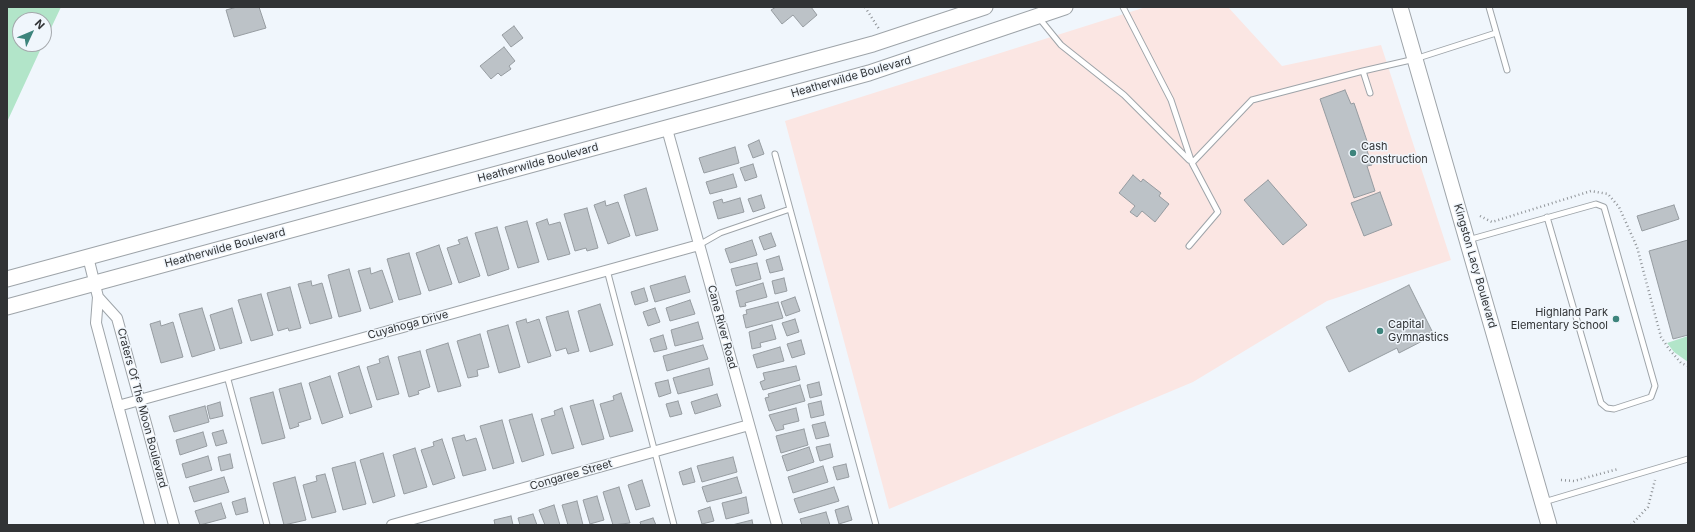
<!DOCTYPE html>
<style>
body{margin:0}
#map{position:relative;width:1695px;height:532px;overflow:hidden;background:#f0f6fc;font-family:Inter,sans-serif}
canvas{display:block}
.frame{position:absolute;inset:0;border:8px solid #313335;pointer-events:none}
.north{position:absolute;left:12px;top:12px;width:40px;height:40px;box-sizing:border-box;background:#f0f6fc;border:1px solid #a4a8ac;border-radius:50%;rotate:46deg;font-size:11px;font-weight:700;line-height:16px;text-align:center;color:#313335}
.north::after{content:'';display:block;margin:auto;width:14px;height:18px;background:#3d847c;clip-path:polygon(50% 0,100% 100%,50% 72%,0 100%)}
</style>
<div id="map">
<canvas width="1695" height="532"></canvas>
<div class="frame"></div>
<div class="north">N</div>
</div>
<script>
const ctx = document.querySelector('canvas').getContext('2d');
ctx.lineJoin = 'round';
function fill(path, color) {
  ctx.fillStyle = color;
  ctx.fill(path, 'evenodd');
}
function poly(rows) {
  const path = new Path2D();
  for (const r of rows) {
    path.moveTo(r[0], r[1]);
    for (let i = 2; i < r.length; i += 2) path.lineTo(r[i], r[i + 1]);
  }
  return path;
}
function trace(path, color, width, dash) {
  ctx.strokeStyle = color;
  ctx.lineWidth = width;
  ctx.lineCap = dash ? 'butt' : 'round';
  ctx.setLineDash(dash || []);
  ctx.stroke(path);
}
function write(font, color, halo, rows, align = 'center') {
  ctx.font = font + ' Inter,sans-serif';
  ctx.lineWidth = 3;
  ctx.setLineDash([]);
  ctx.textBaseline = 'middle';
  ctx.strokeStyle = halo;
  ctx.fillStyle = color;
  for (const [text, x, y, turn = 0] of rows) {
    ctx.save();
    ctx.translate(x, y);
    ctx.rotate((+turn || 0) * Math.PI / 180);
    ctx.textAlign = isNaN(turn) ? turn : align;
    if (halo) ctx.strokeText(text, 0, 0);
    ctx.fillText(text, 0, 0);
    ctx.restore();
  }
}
const commercial = poly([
 [1146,7,1228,7,1282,66,1381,45,1451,260,1327,301,1193,382,889,509,785,121]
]);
const green = poly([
 [7,7,61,7,44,43,44,20,20,20,20,44,43,44,7,122],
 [1688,336,1688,362,1674,352,1667,343]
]);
const building = poly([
 [237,7,259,7,266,28,234,37,226,10,237,7],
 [776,7,811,7,817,15,803,27,793,15,782,24,771,10,776,7],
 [514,26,523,38,511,47,502,35,514,26],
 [504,47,515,61,509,66,511,69,501,76,498,73,491,79,480,66,504,47],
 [1345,90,1351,104,1354,103,1367,141,1364,142,1372,165,1367,166,1375,191,1354,198,1320,99,1345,90],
 [759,140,764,154,753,158,748,145,759,140],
 [735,147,739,163,704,173,699,158,735,147],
 [753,164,757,177,745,181,740,168,753,164],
 [733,174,737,187,710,194,706,182,733,174],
 [1133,175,1141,182,1143,179,1161,193,1159,196,1169,204,1155,222,1142,211,1137,217,1130,212,1135,206,1119,193,1133,175],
 [1268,180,1307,225,1283,245,1244,200,1268,180],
 [646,188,658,230,636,236,624,195,646,188],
 [1380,192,1392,225,1364,236,1351,203,1380,192],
 [761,195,765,208,753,212,748,199,761,195],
 [740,198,744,212,718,219,713,202,722,199,723,203,740,198],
 [605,201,606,206,618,202,630,236,608,244,594,205,605,201],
 [1674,205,1679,219,1642,231,1637,216,1674,205],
 [587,208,598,248,587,251,586,248,575,251,564,214,587,208],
 [547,219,549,225,560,222,570,254,548,260,536,223,547,219],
 [527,221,539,262,518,268,505,227,527,221],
 [497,227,509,269,488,276,475,233,497,227],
 [771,233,776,246,764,250,759,237,771,233],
 [467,237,480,276,459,283,447,248,460,244,458,240,467,237],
 [752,240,757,255,730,263,725,249,752,240],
 [1688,240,1688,335,1673,339,1649,251,1688,240],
 [439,245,452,284,429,291,416,253,439,245],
 [409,253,421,294,399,300,387,259,409,253],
 [779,256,783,270,770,273,766,260,779,256],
 [757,263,761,279,736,286,731,269,757,263],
 [370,268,371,274,382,270,393,302,370,309,358,271,370,268],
 [349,269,361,311,339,317,328,275,349,269],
 [685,276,690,292,655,302,650,286,685,276],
 [784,278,787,291,775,294,772,281,784,278],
 [311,281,312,286,322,283,332,318,310,324,298,284,311,281],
 [763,283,767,297,745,303,746,306,740,307,736,291,763,283],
 [1409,285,1434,335,1399,353,1397,348,1349,372,1326,327,1409,285],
 [290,287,301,328,289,331,288,328,278,331,267,293,290,287],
 [644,288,648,301,635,305,631,292,644,288],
 [261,294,273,335,251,341,238,300,261,294],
 [795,297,800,311,786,316,781,302,795,297],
 [690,300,695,314,670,321,666,308,690,300],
 [778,302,783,318,746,328,743,315,747,314,746,310,778,302],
 [600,304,613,345,590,352,578,311,600,304],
 [202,308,215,350,192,357,179,314,202,308],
 [232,308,242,343,220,349,210,315,232,308],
 [655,308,660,322,648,326,643,312,655,308],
 [568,311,579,351,568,354,566,348,556,351,546,317,568,311],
 [526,319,527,323,539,319,551,356,528,363,516,322,526,319],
 [795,319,799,332,787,336,782,323,795,319],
 [160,321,161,326,173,322,183,357,161,363,150,324,160,321],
 [698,322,703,339,675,346,671,330,698,322],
 [508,325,520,367,499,373,487,331,508,325],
 [772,325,776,339,760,343,761,347,752,349,749,332,772,325],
 [480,334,489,367,477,370,478,376,468,378,457,341,480,334],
 [663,335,667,349,654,352,650,339,663,335],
 [801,340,805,354,792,358,787,344,801,340],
 [448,343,461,386,438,392,426,350,448,343],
 [703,345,708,359,667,371,663,356,703,345],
 [780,347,784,361,757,368,753,355,780,347],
 [420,351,430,387,418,391,419,394,409,397,398,357,420,351],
 [388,356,399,394,377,400,367,367,380,363,379,359,388,356],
 [359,366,372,407,350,414,338,373,359,366],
 [796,366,800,380,763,390,760,382,765,380,763,373,796,366],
 [709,368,713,385,678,394,673,378,709,368],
 [330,376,343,417,322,424,309,383,330,376],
 [668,380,671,393,659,397,655,383,668,380],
 [819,382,822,395,810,398,807,385,819,382],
 [301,383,311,419,298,423,299,426,290,429,279,389,301,383],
 [800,385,805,401,769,411,765,398,769,397,768,394,800,385],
 [273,392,285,438,262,444,250,398,273,392],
 [621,393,633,431,610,437,600,404,614,400,613,396,621,393],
 [717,394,721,406,695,414,691,402,717,394],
 [593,400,604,439,582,445,570,406,593,400],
 [678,401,682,414,670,417,666,404,678,401],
 [821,401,824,415,811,418,808,404,821,401],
 [220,402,223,416,210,419,207,406,220,402],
 [205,406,209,422,174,432,169,416,205,406],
 [562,408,574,448,552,454,541,419,555,415,554,411,562,408],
 [796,408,799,421,783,425,784,429,776,431,769,415,796,408],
 [532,414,544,455,522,462,509,420,532,414],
 [502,420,514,463,493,469,480,426,502,420],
 [825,422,829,436,816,439,812,425,825,422],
 [804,429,808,445,781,453,776,436,804,429],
 [223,430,227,443,216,446,212,433,223,430],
 [203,432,207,446,180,455,176,440,203,432],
 [464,435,466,441,476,438,486,470,463,476,452,438,464,435],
 [442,439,455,478,433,485,421,450,434,446,433,442,442,439],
 [830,444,833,457,820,461,816,447,830,444],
 [809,447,814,462,787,471,782,456,809,447],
 [415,448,427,487,404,494,393,455,415,448],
 [383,453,395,496,373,503,360,460,383,453],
 [230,454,233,468,221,471,218,457,230,454],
 [208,456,212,470,186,478,182,464,208,456],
 [733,457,737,472,702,482,697,466,733,457],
 [355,462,366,504,343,510,332,468,355,462],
 [846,464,849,477,837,480,833,467,846,464],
 [823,466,828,482,793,493,788,477,823,466],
 [691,468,695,482,683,485,679,472,691,468],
 [325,474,336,512,312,518,303,485,317,481,316,476,325,474],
 [224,477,229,492,194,502,189,487,224,477],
 [295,477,306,520,284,525,273,483,295,477],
 [737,477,742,493,707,502,702,487,737,477],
 [642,480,650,506,636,510,628,485,642,480],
 [619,487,630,523,613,525,603,492,619,487],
 [834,487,839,501,799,513,794,499,834,487],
 [597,496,604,520,590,524,583,500,597,496],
 [746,497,749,513,726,519,722,503,746,497],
 [245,498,248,512,236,515,232,502,245,498],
 [577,501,583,525,568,525,562,505,577,501],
 [221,503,226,518,200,525,195,511,221,503],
 [554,505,560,525,545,525,539,510,554,505],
 [848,506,852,520,839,524,835,510,848,506],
 [710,507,714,521,702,524,698,511,710,507],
 [826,512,830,525,802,525,800,519,826,512],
 [533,514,537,525,520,525,518,518,533,514],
 [511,516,513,525,495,525,494,520,511,516],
 [653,518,656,525,641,525,640,522,653,518],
 [752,520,753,525,732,525,752,520]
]);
const path = poly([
 [865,7,879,29],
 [1480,216,1492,222,1591,191,1608,194,1619,207,1637,247,1661,337,1669,349,1681,363,1688,366],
 [1561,480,1574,481,1618,469],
 [1631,525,1648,507,1655,480]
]);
const lane = poly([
 [1123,7,1171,100,1192,163,1218,212,1189,246],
 [1489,7,1507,70],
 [1039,18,1061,45,1124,95,1189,160],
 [1363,71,1415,59,1496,33],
 [775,154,876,525],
 [1192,163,1252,100,1363,71,1370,93],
 [1468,240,1596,204,1604,207,1655,386,1651,397,1614,409,1607,408,1601,403,1547,217],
 [699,245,720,233,790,209],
 [607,270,674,525],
 [227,376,267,525],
 [1544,502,1688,459]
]);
const street = poly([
 [667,129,777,525],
 [88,257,98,297,96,323,150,525],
 [98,297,117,318,174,525],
 [118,406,699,245],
 [392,525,749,425]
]);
const secondary = poly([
 [1400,7,1549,525],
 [7,279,873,44,985,7],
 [7,307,869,73,1065,7]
]);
const markers = [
 [1353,153,4,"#3d847c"],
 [1616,319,4,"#3d847c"],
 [1380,331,4,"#3d847c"]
];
const streetNames = [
 ["Heatherwilde Boulevard",851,77,-16],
 ["Heatherwilde Boulevard",538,163,-15],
 ["Heatherwilde Boulevard",225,248,-15],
 ["Kingston Lacy Boulevard",1475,266,74],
 ["Cuyahoga Drive",408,325,-15],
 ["Cane River Road",722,327,75],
 ["Craters Of The Moon Boulevard",142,408,75],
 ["Congaree Street",571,475,-16]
];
const poiNames = [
 ["Cash",1361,147],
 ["Construction",1361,160],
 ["Highland Park",1608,313,"right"],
 ["Elementary School",1608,326,"right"],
 ["Capital",1388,325],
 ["Gymnastics",1388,338]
];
fill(commercial, '#fbe6e3');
fill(green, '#b2e5c9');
fill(building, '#bcc2c7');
trace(building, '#969ca1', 1);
trace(lane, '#9ea4a9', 7);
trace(street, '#9ea4a9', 12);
trace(secondary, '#9ea4a9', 17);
trace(path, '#909498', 2.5, [1, 3]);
trace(lane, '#fff', 5);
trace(street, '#fff', 10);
trace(secondary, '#fff', 15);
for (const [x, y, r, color] of markers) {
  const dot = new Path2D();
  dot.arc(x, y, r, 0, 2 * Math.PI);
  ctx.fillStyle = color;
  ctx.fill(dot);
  trace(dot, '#f0f6fc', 1.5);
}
write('11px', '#313335', '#f0f6fc', streetNames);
write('11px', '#313335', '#f0f6fc', poiNames, 'left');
</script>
